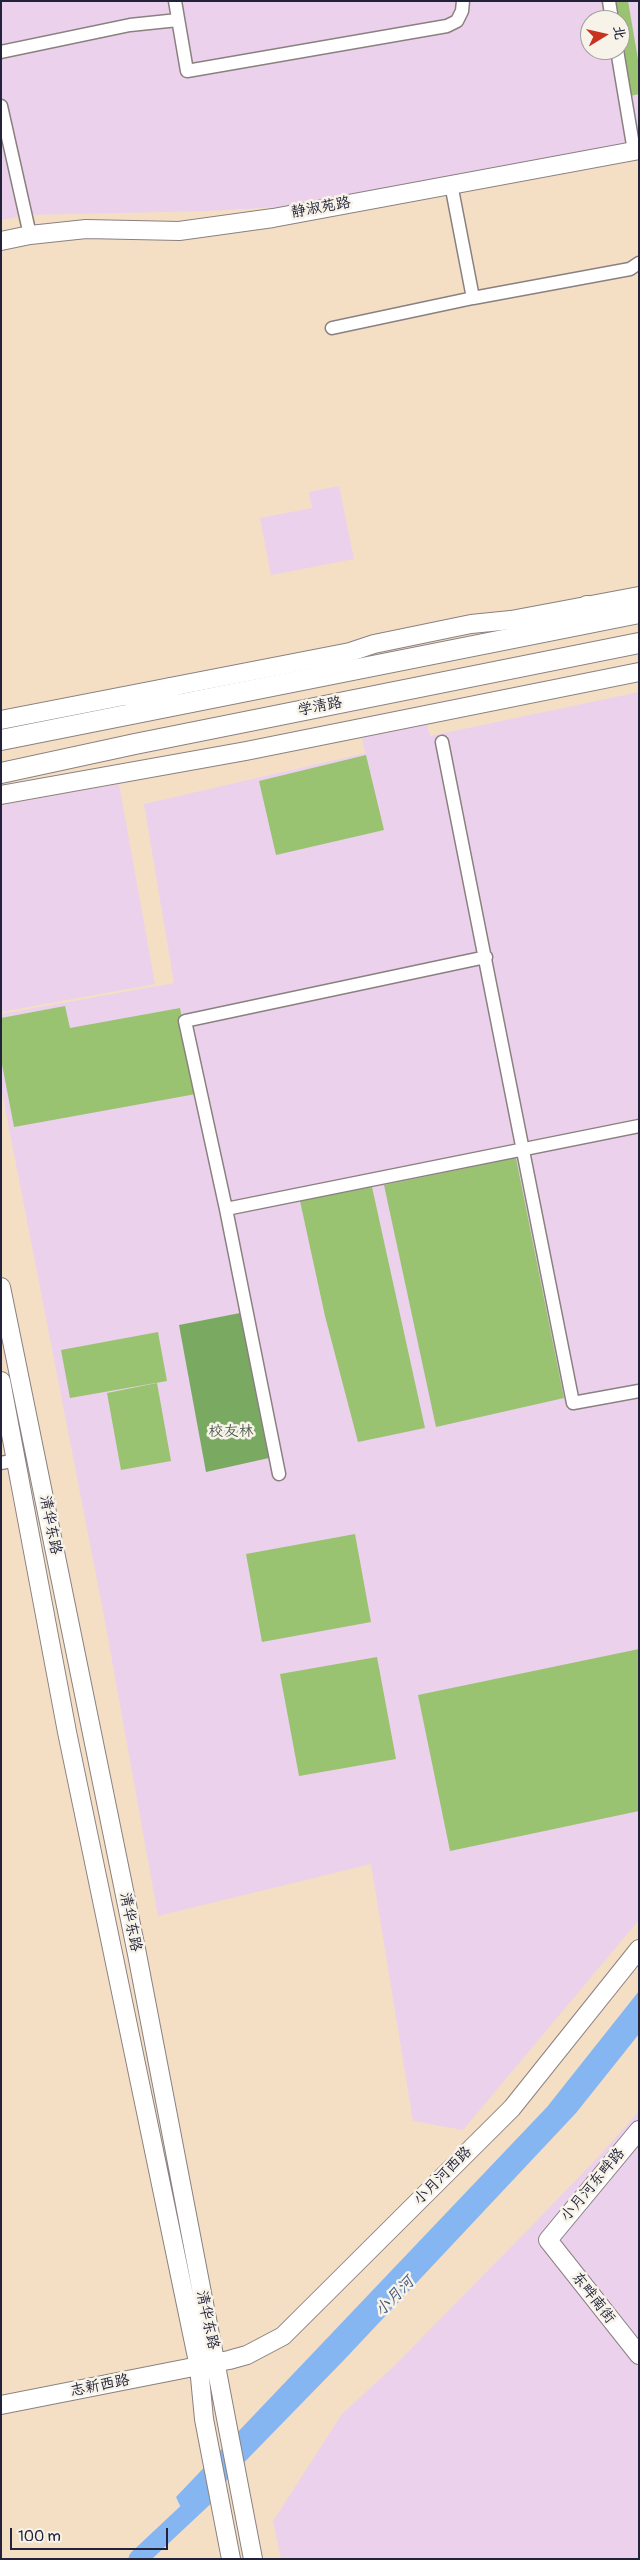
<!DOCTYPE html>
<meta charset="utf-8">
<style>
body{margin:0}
#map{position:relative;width:640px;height:2560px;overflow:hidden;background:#f4dfc5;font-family:Pangolin,"LXGW WenKai TC",sans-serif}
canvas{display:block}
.frame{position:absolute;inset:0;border:2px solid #22223b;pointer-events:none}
.north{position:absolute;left:580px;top:10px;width:50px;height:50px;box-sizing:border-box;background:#f7f3e8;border:1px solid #a29fa3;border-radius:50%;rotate:81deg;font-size:14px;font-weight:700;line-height:20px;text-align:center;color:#22223b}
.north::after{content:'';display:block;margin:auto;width:18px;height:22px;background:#c8321e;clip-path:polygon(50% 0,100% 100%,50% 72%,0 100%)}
.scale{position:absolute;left:10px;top:2528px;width:158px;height:22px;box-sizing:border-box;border:2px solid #22223b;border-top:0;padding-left:6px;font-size:15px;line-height:18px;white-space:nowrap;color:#22223b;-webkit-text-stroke:4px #f7f3e8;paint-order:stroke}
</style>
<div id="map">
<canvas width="640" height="2560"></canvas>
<div class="frame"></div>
<div class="north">北</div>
<div class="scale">100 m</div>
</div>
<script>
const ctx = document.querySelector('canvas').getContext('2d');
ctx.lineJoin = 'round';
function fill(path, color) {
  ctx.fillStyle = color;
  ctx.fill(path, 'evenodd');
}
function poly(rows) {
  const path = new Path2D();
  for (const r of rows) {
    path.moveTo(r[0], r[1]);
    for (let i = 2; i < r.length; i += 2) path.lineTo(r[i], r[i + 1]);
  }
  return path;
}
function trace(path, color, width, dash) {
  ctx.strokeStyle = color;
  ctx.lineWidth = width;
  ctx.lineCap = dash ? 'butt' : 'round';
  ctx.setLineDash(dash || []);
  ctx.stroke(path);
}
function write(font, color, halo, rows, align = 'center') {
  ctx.font = font + ' Pangolin,"LXGW WenKai TC",sans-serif';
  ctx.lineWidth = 5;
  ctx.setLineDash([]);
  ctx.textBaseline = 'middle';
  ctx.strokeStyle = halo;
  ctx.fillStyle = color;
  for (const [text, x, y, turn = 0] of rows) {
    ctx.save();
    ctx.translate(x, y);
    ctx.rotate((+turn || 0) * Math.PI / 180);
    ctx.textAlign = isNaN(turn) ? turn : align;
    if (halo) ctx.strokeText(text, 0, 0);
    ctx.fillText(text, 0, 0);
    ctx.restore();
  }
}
const built = poly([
 [1,1,639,1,639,145,312,205,210,211,27,215,1,220],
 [590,20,620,20,620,50,590,50],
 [339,486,354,559,271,575,260,518,312,508,309,492],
 [639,692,639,1920,463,2130,413,2121,371,1864,158,1916,104,1616,1,1087,1,1014,174,983,144,804,365,753,362,737,427,723,430,736],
 [119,784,155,984,1,1012,1,805],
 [639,2111,639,2559,281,2559,273,2521,342,2414,393,2367,515,2243,601,2154]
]);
const green = poly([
 [611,1,628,1,639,65,639,94,626,97,620,50,620,20,614,20],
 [366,755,384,830,276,855,259,781],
 [65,1006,70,1028,180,1008,196,1094,14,1127,1,1059,1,1018],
 [516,1158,564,1398,436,1427,384,1185],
 [372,1187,425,1428,358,1442,325,1316,300,1201],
 [158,1332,167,1381,70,1398,61,1350],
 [157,1383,171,1461,121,1470,107,1393],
 [355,1534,371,1622,262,1642,246,1554],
 [639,1649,639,1811,450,1851,418,1695],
 [377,1657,396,1759,299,1776,280,1674]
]);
const forest = poly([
 [240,1313,269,1458,206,1472,179,1325]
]);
const water = poly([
 [639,1991,639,2034,576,2113,344,2360,187,2521,176,2497,547,2107]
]);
const river = poly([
 [138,2559,203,2498]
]);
const street = poly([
 [175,1,187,71,447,26,457,21,462,11,463,1],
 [609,1,612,20],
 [617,50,634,151],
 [1,52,130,25,178,20],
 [1,106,30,235],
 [451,184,473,298],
 [332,328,473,298,630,269,639,263],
 [442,742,573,1403,639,1391],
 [226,1209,639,1126],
 [1,1463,16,1460],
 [279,1474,226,1209,185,1021,486,957]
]);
const secondary = poly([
 [1,241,30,235,86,229,179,231,273,218,639,150],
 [1,720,350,652,374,644,471,624,511,620,639,596],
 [1,795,246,751,639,672],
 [1,1287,137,1954,253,2559],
 [1,1381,67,1732,199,2367,204,2419,231,2559],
 [639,2130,548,2240,639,2355],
 [1,2405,229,2360,247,2355,283,2336,512,2108,639,1949]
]);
const primary = poly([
 [562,626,587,606],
 [135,708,171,688],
 [1,740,639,613],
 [1,773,135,744,639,643]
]);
const streetNames = [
 ["静淑苑路",321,208,-10],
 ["学清路",320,707,-11],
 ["清华东路",50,1525,79],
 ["清华东路",130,1922,79],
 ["小月河西路",443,2176,-45],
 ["小月河东畔路",593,2185,-50],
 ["东畔南街",593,2298,52],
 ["清华东路",207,2320,78],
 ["志新西路",100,2386,-11]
];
const parkNames = [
 ["校友林",231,1432]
];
const waterNames = [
 ["小月河",395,2297,-46]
];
fill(built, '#ebd1eb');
fill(green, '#99c370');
fill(forest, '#7aa962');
fill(water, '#86b6f1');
trace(river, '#86b6f1', 19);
trace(street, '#8b8080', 15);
trace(secondary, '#8b8080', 20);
trace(primary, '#8b8080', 22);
trace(street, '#fff', 12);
trace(secondary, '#fff', 18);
trace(primary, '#fff', 20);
write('15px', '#22223b', '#f7f3e8', streetNames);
write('15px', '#4c5a4e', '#f7f3e8', parkNames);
write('italic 16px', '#45567b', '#f7f3e8', waterNames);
</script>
